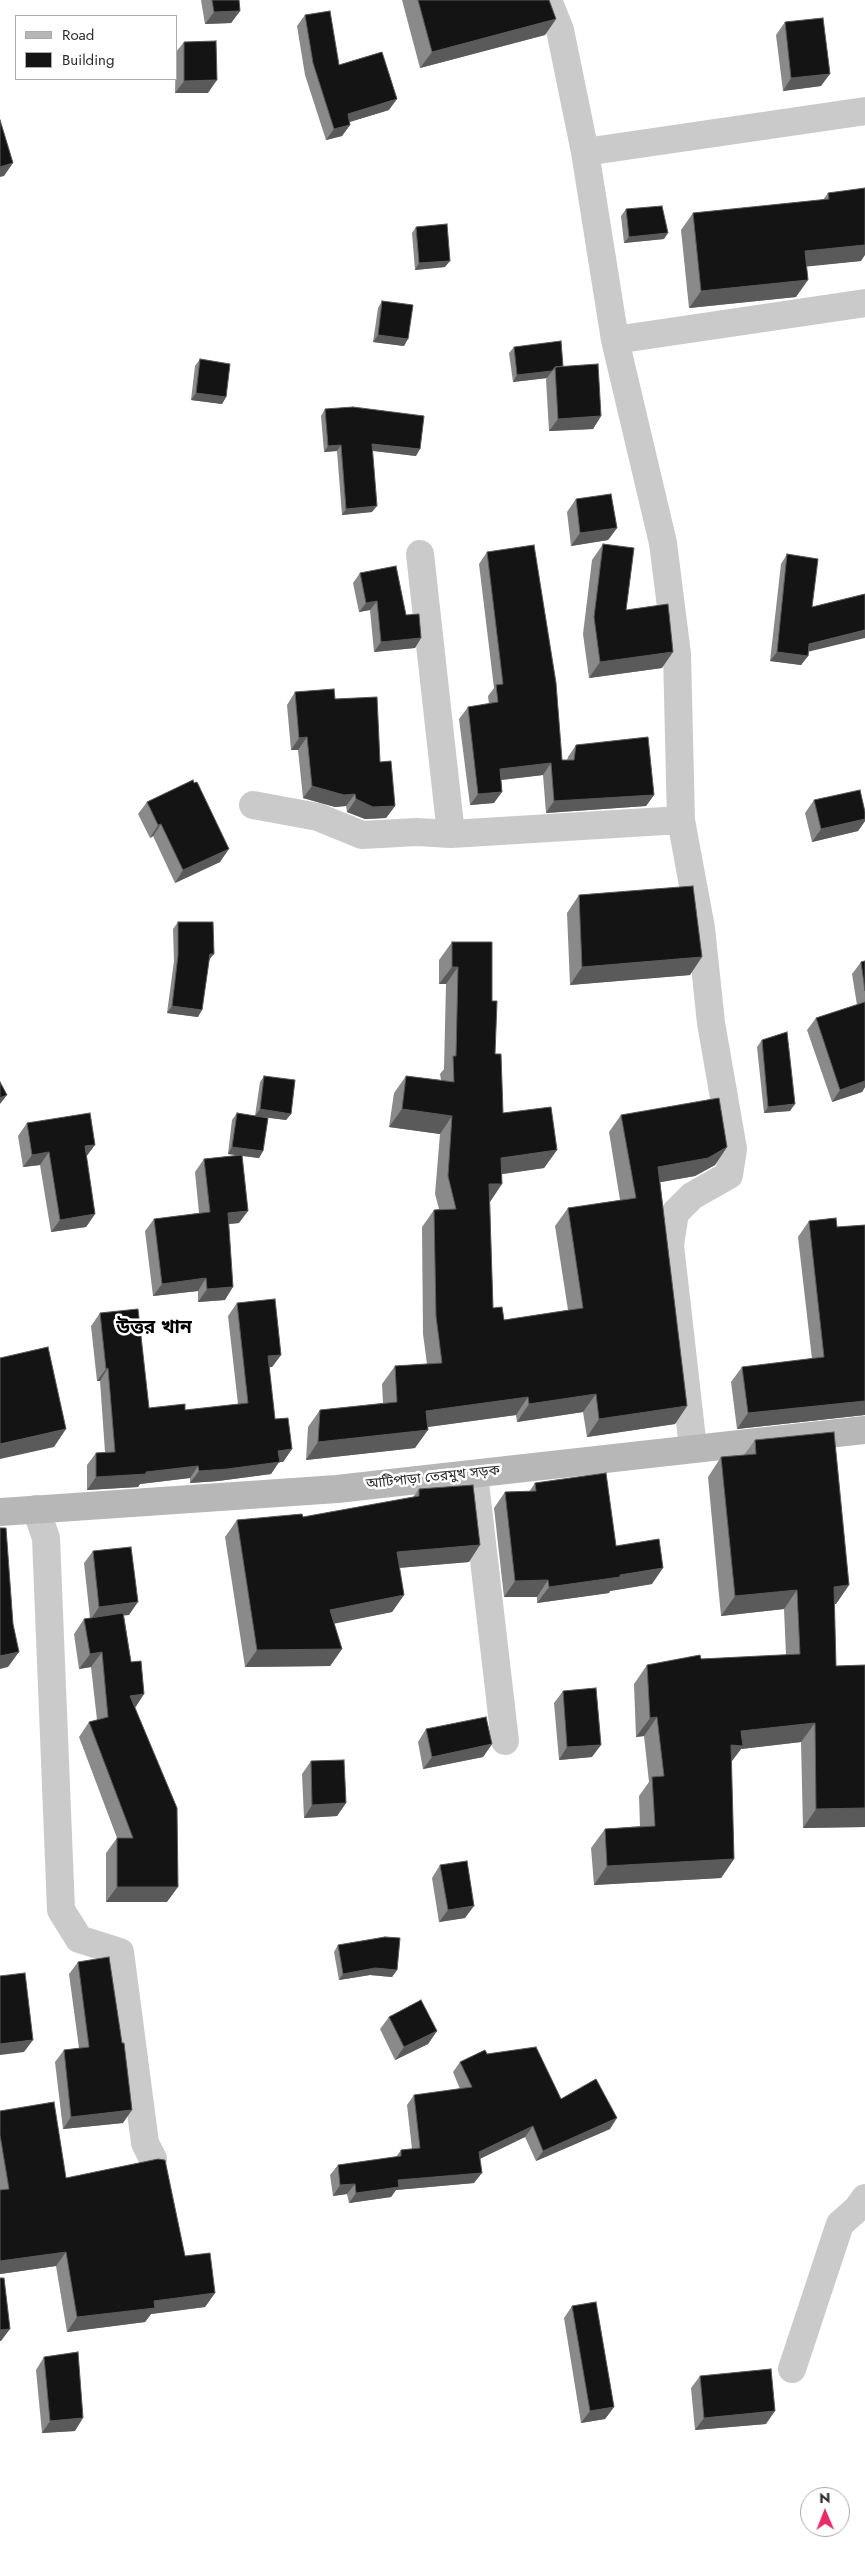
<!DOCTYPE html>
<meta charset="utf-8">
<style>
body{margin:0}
#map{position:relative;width:865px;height:2552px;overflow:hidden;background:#fff;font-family:Jost,sans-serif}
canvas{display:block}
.legend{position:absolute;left:15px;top:15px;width:162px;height:65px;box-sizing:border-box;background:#fff;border:1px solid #ababab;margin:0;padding:6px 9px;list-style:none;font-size:15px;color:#2d2d2d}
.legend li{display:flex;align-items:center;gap:10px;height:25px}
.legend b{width:25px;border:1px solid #ababab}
.north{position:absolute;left:800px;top:2487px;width:50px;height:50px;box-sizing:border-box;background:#fff;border:1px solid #ababab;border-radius:50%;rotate:359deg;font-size:14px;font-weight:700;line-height:20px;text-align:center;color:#2d2d2d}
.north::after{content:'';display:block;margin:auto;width:18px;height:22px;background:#ea2a66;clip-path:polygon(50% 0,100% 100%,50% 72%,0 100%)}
</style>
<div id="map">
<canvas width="865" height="2552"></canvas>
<ul class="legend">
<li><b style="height:6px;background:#b7b7b7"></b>Road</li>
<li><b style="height:14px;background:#141414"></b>Building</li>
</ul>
<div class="north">N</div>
</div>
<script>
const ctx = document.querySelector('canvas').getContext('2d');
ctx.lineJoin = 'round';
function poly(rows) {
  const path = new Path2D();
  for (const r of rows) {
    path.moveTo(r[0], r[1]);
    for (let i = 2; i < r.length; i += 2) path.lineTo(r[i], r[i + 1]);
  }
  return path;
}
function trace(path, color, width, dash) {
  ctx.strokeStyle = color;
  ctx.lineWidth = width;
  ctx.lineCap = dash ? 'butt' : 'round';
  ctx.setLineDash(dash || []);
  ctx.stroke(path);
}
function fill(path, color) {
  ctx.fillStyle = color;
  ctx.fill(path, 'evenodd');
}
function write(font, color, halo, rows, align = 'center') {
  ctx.font = font + ' Jost,"Noto Sans Bengali",sans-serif';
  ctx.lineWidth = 5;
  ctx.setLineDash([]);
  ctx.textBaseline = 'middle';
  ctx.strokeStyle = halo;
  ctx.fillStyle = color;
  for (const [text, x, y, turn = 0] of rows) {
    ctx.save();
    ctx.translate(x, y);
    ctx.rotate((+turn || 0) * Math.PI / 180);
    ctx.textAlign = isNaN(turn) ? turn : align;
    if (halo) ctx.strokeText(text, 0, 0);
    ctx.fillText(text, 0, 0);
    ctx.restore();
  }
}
const minor = poly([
 [548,0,560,30,585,152,615,340,663,543,677,654,681,820,701,928,711,1023,733,1149,729,1175,692,1196,675,1213,670,1245,693,1448],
 [585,152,865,111],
 [615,340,865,303],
 [420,554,451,834],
 [253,805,318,817,362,835,417,832,451,834,681,820],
 [474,1474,505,1741],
 [36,1509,46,1538,61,1910,79,1939,120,1952,145,2143,153,2159],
 [792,2369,840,2224,857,2209,865,2198]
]);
const secondary = poly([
 [0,1512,337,1489,865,1430]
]);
const wall = poly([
 [201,0,239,0,240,11,231,23,205,24],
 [402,0,549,0,556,19,545,35,420,68],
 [305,15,339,65,389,110,349,122,350,125,342,136,326,140,305,75,297,26],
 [785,22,821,86,783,91,776,35],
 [184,42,208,93,175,93,176,52],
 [828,193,861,261,806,266,796,297,689,308,681,230,693,213,823,200],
 [626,209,664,239,624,243,621,216],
 [416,227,445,267,415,270,412,233],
 [382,301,404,346,373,342,378,308],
 [514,347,563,366,601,416,593,429,549,431,546,379,547,378,513,382,509,353],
 [200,359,226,397,222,404,191,400,195,366],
 [325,409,416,456,372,451,372,512,342,515,337,451,324,452,321,416],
 [576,499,617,528,608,540,571,546,567,512],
 [603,544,626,610,662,668,589,678,583,634,592,560],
 [487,552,562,760,567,760,568,757,576,745,654,795,646,806,546,813,543,775,501,780,494,803,470,805,459,719,468,707,489,704,488,696,494,688,479,564],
 [787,554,812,607,808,656,801,665,770,661,781,564],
 [360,573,406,615,421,638,415,648,374,652,370,610,359,612,353,583],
 [295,692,335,699,380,762,395,806,386,818,365,819,347,812,346,806,335,807,303,798,298,750,291,750,287,705],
 [814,800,865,812,865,821,858,831,812,842,805,813],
 [147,802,220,862,175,883,153,836,150,838,138,814],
 [579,895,690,975,570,985,567,913],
 [178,922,209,960,198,1017,167,1013,174,961,173,929],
 [452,942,492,1001,495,1054,503,1113,557,1150,544,1168,502,1174,490,1202,493,1308,504,1320,568,1310,555,1226,568,1208,620,1200,609,1132,621,1115,727,1147,715,1165,695,1176,660,1182,687,1406,675,1424,587,1437,583,1412,517,1422,516,1415,428,1427,415,1448,306,1460,308,1427,320,1410,383,1403,382,1384,395,1366,427,1364,423,1334,422,1227,434,1210,439,1209,435,1194,440,1134,389,1127,394,1093,406,1076,441,1080,440,1074,444,1069,446,984,439,984,439,960],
 [865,961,865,1087,862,1092,832,1102,807,1030,816,1018,857,1005,852,974,861,962],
 [762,1040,790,1111,764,1113,757,1047],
 [264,1076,291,1114,286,1120,255,1116,260,1082],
 [237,1113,263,1151,259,1158,242,1156,239,1223,228,1224,225,1300,198,1302,198,1291,153,1296,145,1231,154,1219,199,1213,195,1172,204,1159,239,1155,228,1154,232,1120],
 [27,1123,86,1157,95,1214,86,1227,51,1232,40,1165,23,1167,18,1136],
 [809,1221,837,1227,865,1225,865,1415,737,1429,731,1382,742,1367,812,1359,798,1237],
 [237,1303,281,1355,272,1367,269,1367,275,1419,292,1449,283,1462,279,1462,271,1474,218,1481,190,1483,190,1478,140,1484,138,1487,87,1490,87,1465,96,1453,105,1452,100,1381,97,1381,91,1326,100,1313,149,1408,185,1410,238,1404,228,1316],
 [755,1440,849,1585,836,1604,834,1604,836,1666,865,1665,865,1827,803,1828,801,1742,741,1749,731,1762,734,1859,721,1878,594,1885,591,1848,605,1829,640,1826,639,1796,649,1782,644,1736,636,1737,634,1684,647,1665,701,1659,786,1655,784,1609,721,1616,708,1477,721,1457,744,1455],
 [535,1483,616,1546,652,1584,610,1591,609,1593,537,1603,537,1597,504,1597,494,1508,505,1492,529,1492],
 [419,1489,469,1562,399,1568,404,1595,392,1612,334,1623,342,1649,330,1666,245,1667,225,1537,237,1520,303,1517,413,1497],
 [93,1551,129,1615,124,1615,131,1662,144,1694,135,1708,167,1902,106,1902,106,1853,117,1838,79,1737,89,1722,97,1720,91,1667,79,1669,74,1634,84,1619,90,1618,84,1563],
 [563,1691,592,1757,559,1760,554,1703],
 [426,1729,492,1744,483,1757,423,1769,418,1742],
 [311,1761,346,1803,337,1816,304,1818,302,1774],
 [440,1865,465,1918,439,1922,432,1878],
 [338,1945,397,1970,392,1977,370,1975,339,1980,334,1952],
 [78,1962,123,2123,63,2129,55,2062,64,2050,79,2048,69,1974],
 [389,2017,437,2031,428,2044,395,2060,380,2029],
 [487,2054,610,2129,536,2161,525,2137,480,2159,474,2183,396,2190,391,2197,349,2203,347,2194,333,2196,330,2175,338,2165,396,2157,401,2150,412,2149,407,2105,414,2095,460,2089,453,2072,460,2062],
 [0,2111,66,2178,185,2256,215,2293,205,2307,151,2314,145,2322,67,2332,56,2266,0,2274],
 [572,2306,614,2407,605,2419,581,2423,564,2318],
 [44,2357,75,2431,42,2433,36,2370],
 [700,2376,766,2424,695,2430,691,2388]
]);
const shadedWall = poly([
 [240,11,231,23,205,24,214,12],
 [556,19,545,35,420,68,432,52],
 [830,74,821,86,783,91,791,78],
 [217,80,208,93,175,93,184,81],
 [397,99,389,110,340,125,348,114],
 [350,125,342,136,326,140,334,129],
 [13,163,4,176,0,177,0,167],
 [668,233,664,239,624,243,629,237],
 [865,245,865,255,861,261,793,268,805,251],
 [450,261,445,267,415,270,419,263],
 [808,280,796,297,689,308,701,291],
 [378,335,408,339,404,346,373,342],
 [552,371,547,378,513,382,517,375],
 [196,393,226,397,222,404,191,400],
 [601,416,593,429,549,431,558,419],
 [372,444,420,449,416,456,367,450],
 [341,445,337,451,324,452,328,446],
 [377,506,372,512,342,515,346,509],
 [617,528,608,540,571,546,580,533],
 [377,601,370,610,359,612,366,603],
 [865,630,865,638,803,653,809,644],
 [421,638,415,648,374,652,381,642],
 [673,652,662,668,589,678,600,662],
 [777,652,808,656,801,665,770,661],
 [307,737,298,750,291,750,299,738],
 [551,763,543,775,492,781,500,769],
 [312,786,355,794,346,806,335,807,303,798],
 [502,792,494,803,470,805,478,794],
 [654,795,646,806,546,813,554,801],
 [356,799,395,806,386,818,365,819,347,812],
 [865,819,865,821,858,831,812,842,821,829],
 [161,824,153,836,150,838,158,825],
 [229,849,220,862,175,883,183,870],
 [210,954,214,954,209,960],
 [702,957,690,975,570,985,582,967],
 [452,967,458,967,446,984,439,984],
 [172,1006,202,1010,198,1017,167,1013],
 [865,1079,865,1087,862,1092,832,1102,840,1090],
 [7,1095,0,1104,0,1098],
 [795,1104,790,1111,764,1113,768,1107],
 [260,1109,291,1114,286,1120,255,1116],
 [402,1109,452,1116,440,1134,389,1127],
 [95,1145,86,1157,85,1146],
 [232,1147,263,1151,259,1158,228,1154],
 [727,1147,715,1165,695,1176,645,1185,658,1167],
 [557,1150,544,1168,489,1176,501,1158],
 [49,1152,40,1165,23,1167,32,1155],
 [489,1184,502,1184,490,1202],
 [248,1211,239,1223,219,1225,228,1213],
 [95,1214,86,1227,51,1232,60,1220],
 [206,1278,198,1291,153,1296,162,1284],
 [233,1287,225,1300,198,1302,207,1289],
 [281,1355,272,1367,259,1368,268,1356],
 [108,1368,100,1381,97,1381,106,1369],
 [596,1394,583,1412,517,1422,529,1404],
 [528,1397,516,1415,413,1429,426,1411],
 [865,1401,865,1415,737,1429,748,1413],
 [687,1406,675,1424,587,1437,599,1419],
 [66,1429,54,1447,0,1459,0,1444],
 [428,1430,415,1448,306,1460,318,1442],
 [292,1449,283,1462,279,1462,271,1474,218,1481,190,1483,199,1471,278,1451],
 [198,1466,190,1478,140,1484,138,1487,87,1490,96,1477],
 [480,1545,469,1562,385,1569,397,1552],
 [663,1568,652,1584,610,1591,609,1593,537,1603,549,1587],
 [548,1580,537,1597,504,1597,515,1581],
 [849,1585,836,1604,821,1606,834,1587],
 [797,1590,784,1609,721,1616,735,1596],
 [404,1595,392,1612,318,1627,330,1610],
 [138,1602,129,1615,91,1619,99,1607],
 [342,1649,330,1666,245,1667,257,1650],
 [19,1652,8,1667,0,1669,0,1656],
 [102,1652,91,1667,79,1669,90,1654],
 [144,1694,134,1709,130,1696],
 [657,1717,644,1736,636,1737,650,1718],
 [815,1723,801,1742,741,1749,729,1765,718,1764,741,1731],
 [492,1744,483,1757,423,1769,432,1757],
 [601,1745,592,1757,559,1760,567,1747],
 [346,1803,337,1816,304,1818,312,1805],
 [865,1808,865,1827,803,1828,816,1809],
 [734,1859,721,1878,594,1885,607,1866],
 [117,1887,178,1887,167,1902,106,1902],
 [474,1906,465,1918,439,1922,448,1910],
 [375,1968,397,1970,392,1977,370,1975,339,1980,343,1974],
 [437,2031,428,2044,395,2060,404,2047],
 [33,2040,24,2052,0,2055,0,2044],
 [132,2110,123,2123,63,2129,71,2117],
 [617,2118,610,2129,536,2161,543,2151],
 [533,2126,525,2137,471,2163,479,2152],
 [482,2173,474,2183,396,2190,391,2197,349,2203,356,2193,398,2180],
 [355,2184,347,2194,333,2196,340,2185],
 [66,2252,56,2266,0,2274,0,2261],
 [215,2293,205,2307,151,2314,145,2322,67,2332,77,2317,154,2301],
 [10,2329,1,2341,0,2341,0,2330],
 [614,2407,605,2419,581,2423,590,2411],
 [775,2411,766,2424,695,2430,704,2418],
 [83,2418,75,2431,42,2433,50,2421]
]);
const building = poly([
 [212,0,239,0,240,11,214,12,212,0],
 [418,0,549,0,556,19,432,52,418,0],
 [330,11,339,65,382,52,397,99,348,114,350,125,334,129,313,63,305,15,330,11],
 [823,18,830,74,791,78,785,22,823,18],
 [216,41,217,80,184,81,184,42,216,41],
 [0,120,13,163,0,167,0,120],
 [865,188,865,245,805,251,808,280,701,291,693,213,829,199,828,193,865,188],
 [662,206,668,233,629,237,626,209,662,206],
 [447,224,450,261,419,263,416,227,447,224],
 [382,301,413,305,408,339,378,335,382,301],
 [561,341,563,366,555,367,552,371,517,375,514,347,561,341],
 [200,359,230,364,226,397,196,393,200,359],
 [598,364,601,416,558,419,555,367,598,364],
 [353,407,424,416,420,449,372,444,377,506,346,509,341,445,328,446,325,409,353,407],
 [611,494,617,528,580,533,576,499,611,494],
 [603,544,634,548,626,610,668,604,673,652,600,662,594,617,603,544],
 [534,545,556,683,562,760,574,760,576,745,648,737,654,795,554,801,551,763,500,769,502,792,478,794,468,707,498,702,496,685,503,684,487,552,534,545],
 [787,554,818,559,812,607,865,594,865,630,809,644,808,656,777,652,787,554],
 [396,566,406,615,419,614,421,638,381,642,377,601,366,603,360,573,396,566],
 [334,689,335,699,377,697,380,762,391,761,395,806,373,807,356,799,355,794,344,795,312,786,307,737,299,738,295,692,334,689],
 [193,780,194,783,197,782,229,849,183,870,161,824,158,825,147,802,193,780],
 [860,790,865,812,865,819,821,829,814,800,860,790],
 [693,886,702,957,582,967,579,895,693,886],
 [178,922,213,922,214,954,210,954,202,1010,172,1006,178,955,178,922],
 [452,942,492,942,492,1001,497,1001,495,1054,501,1054,503,1113,551,1107,557,1150,501,1158,502,1184,489,1184,493,1308,502,1307,504,1320,583,1308,568,1208,636,1198,621,1115,719,1098,727,1147,708,1158,658,1167,687,1406,599,1419,596,1394,529,1404,528,1397,426,1411,428,1430,318,1442,320,1410,397,1402,395,1366,442,1363,436,1316,434,1210,456,1209,448,1176,452,1116,402,1109,406,1076,454,1082,453,1056,456,1056,458,967,452,967,452,942],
 [865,961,865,991,861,962,865,961],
 [865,1002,865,1081,840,1090,816,1018,865,1002],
 [787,1032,795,1104,768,1107,762,1040,787,1032],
 [264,1076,295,1080,291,1114,260,1109,264,1076],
 [0,1082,7,1095,0,1098,0,1082],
 [90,1113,95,1145,85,1146,95,1214,60,1220,49,1152,32,1155,27,1123,90,1113],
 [237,1113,268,1118,263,1151,232,1147,237,1113],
 [242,1155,248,1211,228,1213,233,1287,207,1289,206,1278,162,1284,154,1219,210,1212,204,1159,242,1155],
 [836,1218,837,1227,865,1225,865,1401,748,1413,742,1367,824,1357,809,1221,836,1218],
 [275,1299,281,1355,268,1356,275,1419,288,1418,292,1449,278,1451,280,1462,227,1469,199,1471,198,1466,146,1472,146,1474,96,1477,96,1453,115,1452,108,1368,106,1369,100,1313,138,1309,149,1408,185,1404,185,1410,248,1403,237,1303,275,1299],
 [48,1347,66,1429,0,1444,0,1358,48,1347],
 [834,1432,849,1585,834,1587,836,1666,865,1665,865,1808,816,1809,815,1723,741,1731,743,1746,731,1745,734,1859,607,1866,605,1829,655,1826,652,1777,664,1776,657,1717,650,1718,647,1665,700,1655,701,1659,800,1654,797,1590,735,1596,721,1457,756,1454,755,1440,834,1432],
 [606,1473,616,1546,659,1539,663,1568,620,1575,620,1577,549,1587,548,1580,515,1581,505,1492,536,1491,535,1483,606,1473],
 [473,1485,480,1545,397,1552,404,1595,330,1610,342,1649,257,1650,237,1520,302,1514,303,1517,419,1496,419,1489,473,1485],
 [0,1528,6,1528,13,1624,19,1652,0,1656,0,1528],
 [131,1547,138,1602,99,1607,93,1551,131,1547],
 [123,1613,131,1662,141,1661,144,1694,130,1696,177,1808,178,1887,117,1887,117,1838,133,1838,89,1722,108,1717,102,1652,90,1654,84,1619,123,1613],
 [596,1688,601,1745,567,1747,563,1691,596,1688],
 [486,1717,492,1744,432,1757,426,1729,486,1717],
 [344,1760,346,1803,312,1805,311,1761,344,1760],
 [467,1861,474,1906,448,1910,440,1865,467,1861],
 [385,1937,400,1938,397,1970,375,1968,343,1974,338,1945,385,1937],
 [109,1957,122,2043,124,2043,132,2110,71,2117,64,2050,89,2047,78,1962,109,1957],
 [25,1973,33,2040,0,2044,0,1976,25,1973],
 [421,2000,437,2031,404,2047,389,2017,421,2000],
 [536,2047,561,2099,596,2079,617,2118,543,2151,533,2126,479,2152,482,2173,398,2180,399,2187,356,2193,355,2184,340,2185,338,2165,401,2156,401,2150,420,2148,414,2095,472,2087,460,2062,485,2050,487,2054,536,2047],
 [54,2102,66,2178,158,2159,165,2160,185,2256,210,2253,215,2293,154,2301,155,2308,77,2317,66,2252,0,2261,0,2190,9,2189,0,2135,0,2111,54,2102],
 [0,2278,4,2278,10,2329,0,2330,0,2278],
 [596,2302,614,2407,590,2411,572,2306,596,2302],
 [78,2352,83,2418,50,2421,44,2357,78,2352],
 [771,2369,775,2411,704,2418,700,2376,771,2369]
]);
const streetNames = [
 ["আটিপাড়া তেরমুখ সড়ক",433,1478,-6]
];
const districtNames = [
 ["উত্তর খান",154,1328]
];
trace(minor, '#cacaca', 28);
trace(secondary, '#b7b7b7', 28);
fill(wall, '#8a8a8a');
fill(shadedWall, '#5a5a5a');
fill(building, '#141414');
trace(building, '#5a5a5a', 1);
write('14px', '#2d2d2d', '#fff', streetNames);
write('bold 19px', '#000', '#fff', districtNames);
</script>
